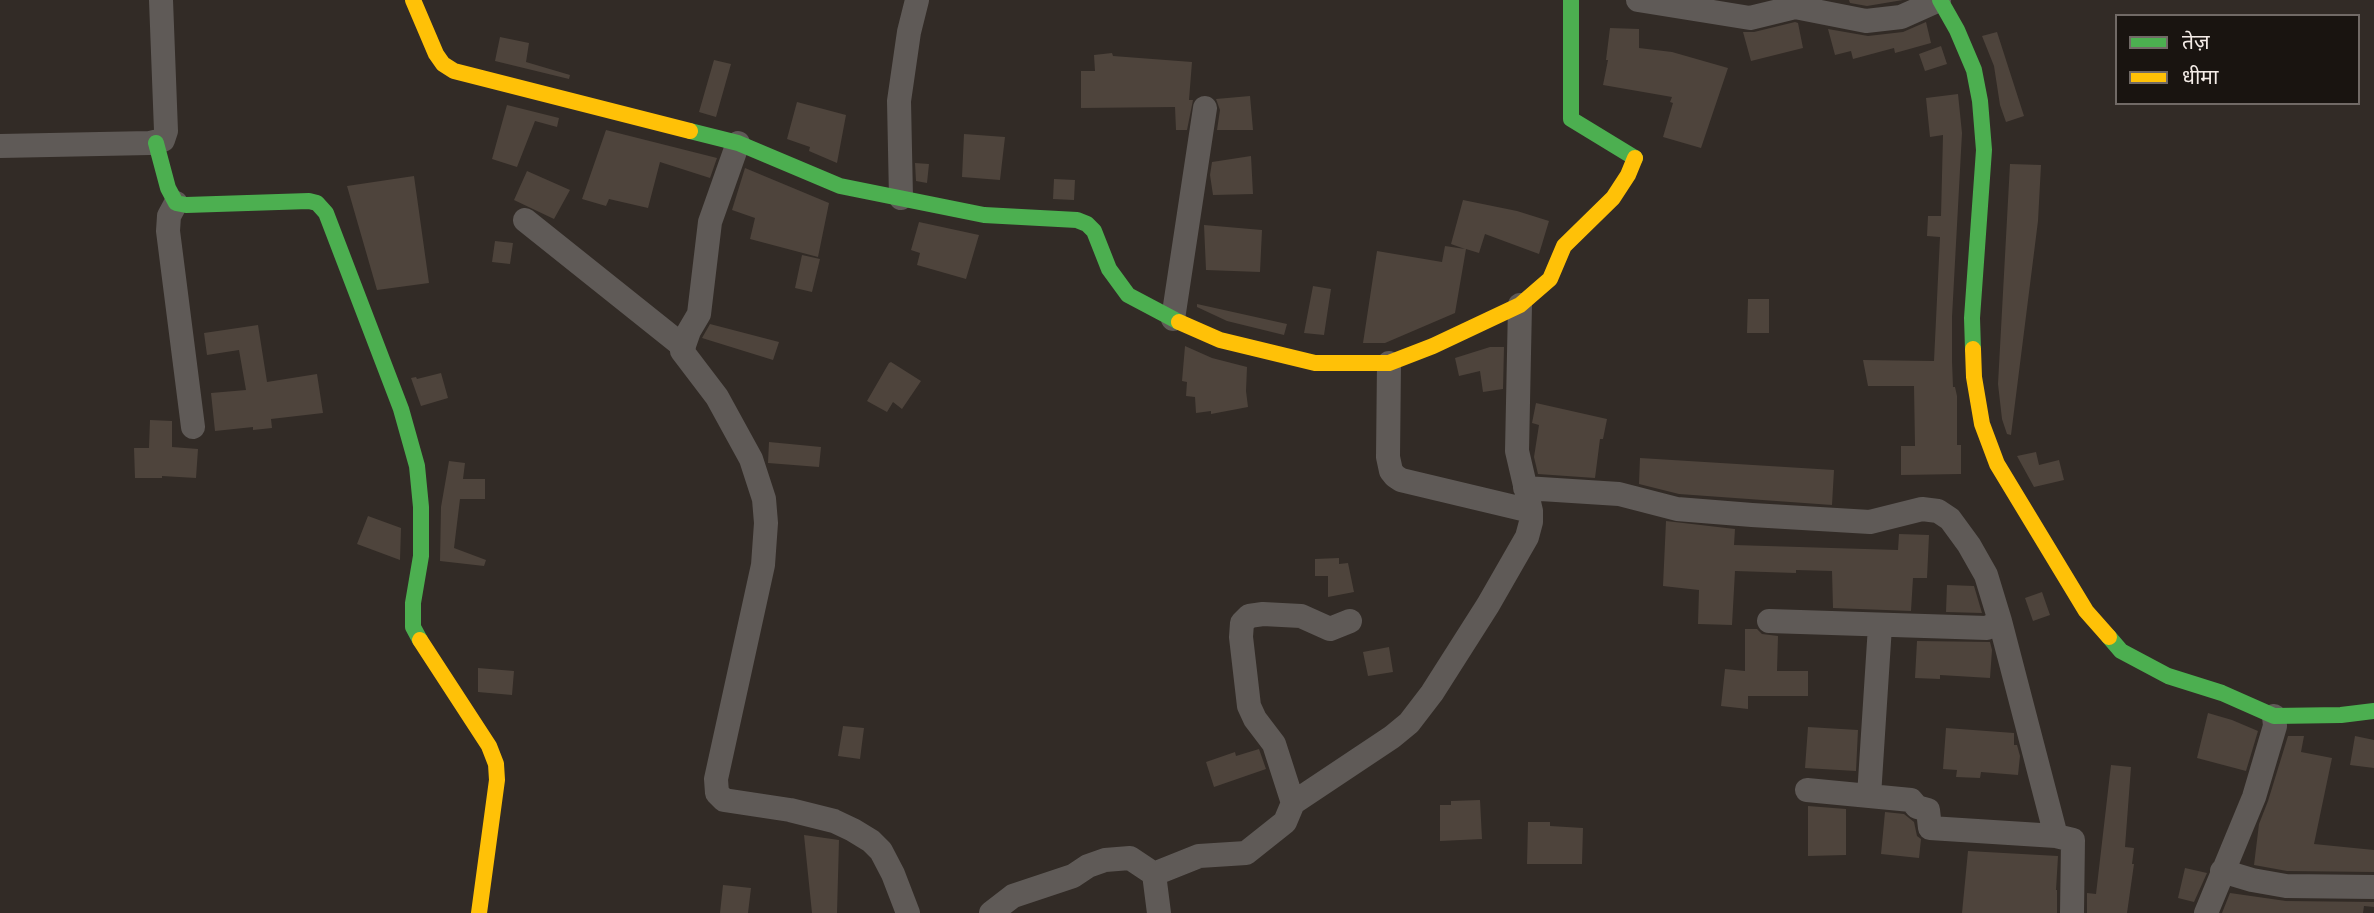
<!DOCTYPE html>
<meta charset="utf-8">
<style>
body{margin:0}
#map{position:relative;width:2374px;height:913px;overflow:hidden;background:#322b26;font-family:Barlow,"Noto Sans Devanagari",sans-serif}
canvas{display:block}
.legend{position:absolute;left:2115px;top:14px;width:245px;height:91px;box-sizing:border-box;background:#191410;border:2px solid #716a66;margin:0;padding:9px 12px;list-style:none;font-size:21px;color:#f4ece7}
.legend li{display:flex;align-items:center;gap:14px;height:35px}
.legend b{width:35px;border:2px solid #716a66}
</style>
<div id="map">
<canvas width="2374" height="913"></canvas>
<ul class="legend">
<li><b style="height:9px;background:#4caf50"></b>तेज़</li>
<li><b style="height:9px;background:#ffc107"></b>धीमा</li>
</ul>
</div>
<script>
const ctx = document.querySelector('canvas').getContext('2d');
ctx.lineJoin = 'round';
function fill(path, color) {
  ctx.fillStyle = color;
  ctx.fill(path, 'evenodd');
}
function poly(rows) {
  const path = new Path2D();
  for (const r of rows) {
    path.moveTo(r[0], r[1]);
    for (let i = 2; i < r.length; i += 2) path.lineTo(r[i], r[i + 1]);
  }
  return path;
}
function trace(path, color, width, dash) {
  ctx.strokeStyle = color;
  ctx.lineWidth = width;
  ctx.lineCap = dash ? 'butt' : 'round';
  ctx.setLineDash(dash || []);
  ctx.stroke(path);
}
const building = poly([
 [1849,0,1903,0,1867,6,1850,3],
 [1795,22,1798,23,1803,48,1751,61,1743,32,1754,32],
 [1926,22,1931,43,1895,53,1894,48,1853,59,1851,51,1835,55,1828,29,1868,36,1903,32],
 [1610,28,1639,29,1639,48,1672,52,1728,68,1701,148,1663,137,1673,103,1670,102,1672,97,1603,85,1608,60,1606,60],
 [1997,32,2024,116,2006,122,2000,105,1994,66,1982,36],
 [500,37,529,43,526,62,570,75,569,79,495,61],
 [1941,46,1947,64,1925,71,1919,54],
 [1112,53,1113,56,1192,62,1189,100,1193,100,1187,130,1176,130,1175,107,1081,108,1081,71,1095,71,1094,55],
 [714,60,731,64,716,117,699,112],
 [1958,94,1962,133,1952,317,1952,361,1953,387,1955,387,1957,396,1957,445,1961,445,1961,474,1901,475,1901,446,1915,446,1914,386,1868,386,1863,360,1934,361,1940,237,1927,236,1928,216,1941,216,1943,135,1930,137,1926,98],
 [1250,96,1253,130,1217,130,1220,110,1216,99],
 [797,102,846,115,837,163,809,151,810,147,787,139],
 [507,105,559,118,557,127,535,121,517,167,492,159],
 [606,130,717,158,710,178,660,162,648,208,609,199,606,206,582,199],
 [964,134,1005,137,1000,180,962,177],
 [1251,156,1253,194,1213,195,1210,175,1212,162],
 [915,163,929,164,927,183,916,181],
 [2010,164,2041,165,2038,221,2011,435,2007,434,2002,419,1998,384],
 [745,168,829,203,818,257,750,239,755,218,732,210],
 [527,171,570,190,554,219,514,200],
 [414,176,429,283,377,290,347,186],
 [1054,179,1075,180,1074,200,1053,199],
 [1463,200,1517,211,1549,221,1539,254,1485,234,1479,253,1466,249,1455,313,1385,343,1363,343,1377,251,1442,262,1445,246,1465,249,1451,244],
 [919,222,979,235,966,279,917,265,920,253,911,250],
 [1204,225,1262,230,1260,272,1206,270],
 [495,241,513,243,510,264,492,262],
 [802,255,820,259,812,292,795,288],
 [1313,286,1331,289,1324,335,1304,333],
 [1748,299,1769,299,1769,333,1747,333],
 [1197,304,1287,324,1284,335,1227,321,1197,307],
 [710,324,779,342,773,360,702,338],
 [258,325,267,382,317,374,323,413,271,419,272,428,253,430,253,427,215,431,211,393,246,390,239,350,207,355,204,333],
 [1185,346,1212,358,1247,367,1246,391,1248,407,1211,414,1211,411,1196,413,1195,397,1186,396,1187,382,1182,381],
 [1490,347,1504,347,1503,389,1483,392,1480,371,1459,376,1455,358],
 [891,362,921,381,902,409,893,402,887,412,867,401,889,363],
 [441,373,448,398,421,406,411,378,416,377,417,379],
 [1536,403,1607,419,1603,439,1600,439,1595,478,1538,474,1534,457,1539,425,1532,423],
 [150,420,172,421,172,447,198,449,196,478,162,476,162,478,135,478,134,448,149,448],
 [769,442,821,447,819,467,768,463],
 [2036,452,2039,465,2059,460,2064,480,2034,487,2017,456],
 [1640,458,1834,470,1832,505,1679,494,1639,484],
 [449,461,465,463,463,479,485,479,485,499,460,499,454,548,486,560,484,566,440,561,441,507],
 [368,516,401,528,400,560,357,544],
 [1666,521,1735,529,1734,545,1898,550,1899,534,1929,535,1927,578,1913,578,1911,611,1833,608,1832,571,1796,570,1796,573,1735,571,1732,625,1698,624,1699,590,1663,586],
 [1339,558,1339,564,1348,563,1354,592,1328,597,1328,576,1315,576,1315,559],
 [1947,585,1974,586,1982,613,1946,612],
 [2042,592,2050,615,2033,621,2025,598],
 [1745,629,1757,629,1762,634,1778,636,1777,671,1808,671,1808,696,1748,696,1748,709,1721,706,1725,669,1745,671],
 [1917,641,1990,642,1992,650,1990,678,1940,675,1940,679,1915,678],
 [1389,647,1393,672,1368,676,1363,652],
 [478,668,514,671,512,695,478,692],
 [2208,713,2232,720,2258,731,2246,771,2197,758],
 [843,726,864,728,860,759,838,756],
 [1808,727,1858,730,1856,771,1805,768],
 [1946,728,2014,733,2014,745,2017,745,2020,756,2018,775,1981,772,1980,778,1956,777,1957,770,1943,769],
 [2288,736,2304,736,2301,752,2332,758,2314,844,2374,850,2374,872,2287,871,2254,865,2259,824,2268,801],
 [2355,736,2374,740,2374,768,2350,765],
 [1259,749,1266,769,1214,787,1206,762,1235,752,1236,756],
 [2111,765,2131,767,2125,847,2134,848,2132,864,2134,864,2127,913,2087,913,2087,893,2096,894],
 [1480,800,1482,839,1440,841,1440,805,1451,805,1451,801],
 [1808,806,1846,809,1846,855,1808,856],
 [1885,812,1904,814,1914,822,1917,836,1921,839,1919,858,1881,854],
 [1528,822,1550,822,1550,826,1583,828,1582,864,1527,864],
 [804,835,839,840,837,913,812,913],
 [1968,851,2058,856,2056,890,2057,890,2057,913,1962,913],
 [2185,868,2207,873,2194,902,2178,898],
 [723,885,751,888,748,913,720,913],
 [2230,893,2286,901,2374,902,2374,907,2364,906,2363,913,2222,913]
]);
const street = poly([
 [1638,0,1750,18,1795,7,1866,21,1901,17,1939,0],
 [738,143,710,222,699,314,689,331,682,351,717,397,751,459,764,499,766,523,763,565,716,779,717,793,724,800,790,810,834,821,853,830,871,841,881,851,893,874,908,913],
 [0,146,150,143,163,140,166,131,161,0],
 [901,198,899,101,909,32,917,0],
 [176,203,169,216,168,231,193,427],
 [525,220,684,347],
 [1173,319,1205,108],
 [1389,363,1388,457,1391,471,1395,476,1401,480,1531,511],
 [1525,488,1619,494,1677,509,1752,515,1870,522,1922,509,1938,511,1950,519,1969,545,1986,575,2000,621,2056,836,2073,840,2072,913],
 [1769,621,1987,628,2000,621],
 [1807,790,1911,800,1917,807,1928,810,1930,828,2056,836],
 [1869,796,1880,626],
 [1293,803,1274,744,1255,719,1249,706,1241,637,1242,623,1249,616,1263,614,1301,616,1330,629,1350,621],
 [2222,871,2252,880,2286,886,2374,887],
 [1154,874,1159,913],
 [991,913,1013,896,1073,876,1088,866,1105,860,1130,858,1154,874,1199,856,1246,853,1285,822,1293,803,1392,737,1409,723,1432,693,1488,605,1527,537,1531,522,1531,511,1517,451,1520,305],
 [2206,913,2254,797,2275,726,2274,716]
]);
const fast = poly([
 [1571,0,1571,119,1635,158],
 [1940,0,1957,30,1974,70,1980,101,1984,150,1972,318,1973,349],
 [690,131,738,143,840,186,984,215,1077,220,1087,224,1094,231,1109,269,1128,295,1179,322],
 [156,143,168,188,176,203,186,205,309,201,317,203,326,213,401,409,417,466,421,507,421,556,413,603,413,627,420,640],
 [2109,637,2121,651,2168,676,2222,693,2274,716,2341,715,2374,711]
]);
const slow = poly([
 [413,0,436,54,443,64,454,71,690,131],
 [1179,322,1220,340,1315,363,1389,363,1433,346,1520,305,1550,279,1564,246,1613,198,1628,175,1635,158],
 [1973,349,1974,377,1982,424,1997,464,2086,611,2109,637],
 [420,640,489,746,496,764,497,780,479,913]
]);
fill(building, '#4e443c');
trace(street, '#5f5a57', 24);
trace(fast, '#4caf50', 16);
trace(slow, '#ffc107', 16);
</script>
